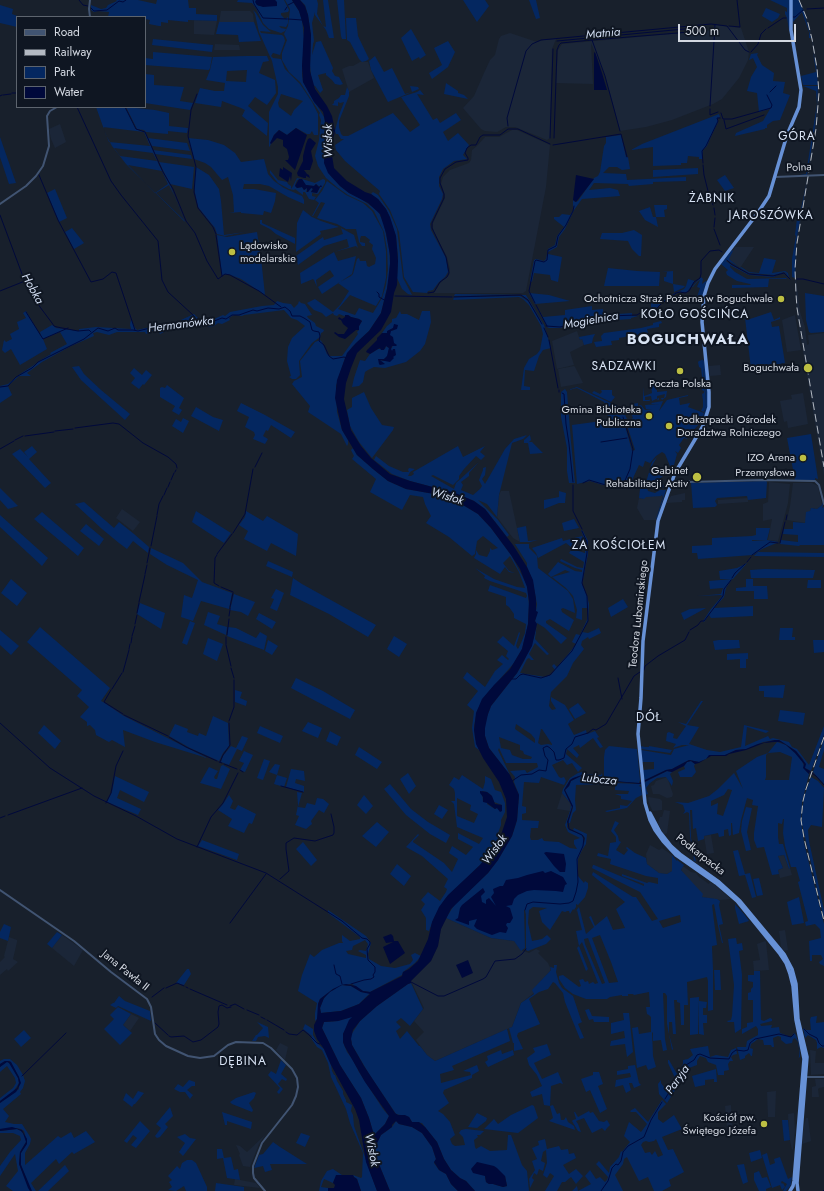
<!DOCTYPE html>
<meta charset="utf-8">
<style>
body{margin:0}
#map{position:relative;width:824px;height:1191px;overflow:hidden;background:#18202c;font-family:Jost,sans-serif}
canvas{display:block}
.legend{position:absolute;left:16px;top:16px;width:130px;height:92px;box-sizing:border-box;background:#0f1622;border:1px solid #5d646e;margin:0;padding:5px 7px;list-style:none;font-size:12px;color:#d3d8e1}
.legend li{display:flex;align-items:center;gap:8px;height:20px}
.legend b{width:20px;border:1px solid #5d646e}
.scale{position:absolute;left:678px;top:24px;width:118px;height:18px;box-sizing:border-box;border:2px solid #d3d8e1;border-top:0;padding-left:5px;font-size:12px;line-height:14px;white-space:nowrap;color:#d3d8e1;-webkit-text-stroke:3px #0f1622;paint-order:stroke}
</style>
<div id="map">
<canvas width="824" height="1191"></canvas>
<ul class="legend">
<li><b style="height:5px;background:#415472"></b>Road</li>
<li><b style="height:5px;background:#b3b9c2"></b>Railway</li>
<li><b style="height:11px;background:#042760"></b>Park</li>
<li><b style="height:11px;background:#00093b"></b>Water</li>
</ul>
<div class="scale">500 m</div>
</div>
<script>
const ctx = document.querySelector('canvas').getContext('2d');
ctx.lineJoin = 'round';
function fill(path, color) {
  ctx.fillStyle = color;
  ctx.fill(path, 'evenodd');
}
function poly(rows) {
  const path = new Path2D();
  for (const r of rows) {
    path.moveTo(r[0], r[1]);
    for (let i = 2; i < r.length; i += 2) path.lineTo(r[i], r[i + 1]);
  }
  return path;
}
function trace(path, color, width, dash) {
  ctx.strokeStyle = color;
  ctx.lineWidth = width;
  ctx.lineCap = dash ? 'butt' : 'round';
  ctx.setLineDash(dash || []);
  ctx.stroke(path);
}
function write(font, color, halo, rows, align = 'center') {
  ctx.font = font + ' Jost,sans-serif';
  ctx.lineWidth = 4;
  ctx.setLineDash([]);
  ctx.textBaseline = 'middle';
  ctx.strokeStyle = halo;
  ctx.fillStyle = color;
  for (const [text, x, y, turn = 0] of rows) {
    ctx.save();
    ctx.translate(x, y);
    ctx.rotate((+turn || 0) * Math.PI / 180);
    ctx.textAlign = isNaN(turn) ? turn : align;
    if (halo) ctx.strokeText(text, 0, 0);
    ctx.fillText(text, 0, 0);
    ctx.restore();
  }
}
const built = poly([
 [799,0,800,0,804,9,811,31,816,57,819,85,818,85,816,65,810,31,804,12],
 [221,11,250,11,253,14,254,22,219,22],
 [194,20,217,21,214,35,194,34],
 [715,25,741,28,749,52,748,60,739,78,722,99,713,104,672,120,646,127,620,131,605,76,591,43,593,84,556,83,558,50,562,44,714,30],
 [510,33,537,42,543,40,556,39,552,49,550,138,547,140,515,127,506,127,497,132,485,131,481,129,463,108,474,96,484,73,490,60,495,55,499,39,501,36],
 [215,44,239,45,240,50,214,50],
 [360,62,368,62,374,78,349,92,342,69,349,66,353,66],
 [818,86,819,86,818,119,797,243,796,278,795,278,796,243,815,127],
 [60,124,66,142,55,148,51,139,49,129],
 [512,130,517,130,550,145,546,187,526,291,523,293,434,293,440,283,449,275,450,269,447,257,434,232,433,228,433,223,445,198,445,195,441,184,443,177,450,170,469,163,471,160,472,150,477,146,485,137,499,137],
 [735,247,754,247,740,268,728,259],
 [795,279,796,279,800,312,805,327,807,345,809,344,808,335,824,333,824,476,797,315],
 [795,315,801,350,787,352,782,320],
 [577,331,580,340,582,339,584,345,570,352,574,365,557,369,552,341],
 [720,365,721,375,710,376,709,366],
 [574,366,575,367,583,383,561,387,558,369],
 [803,393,808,424,788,428,787,421,784,422,780,401,792,399,791,395],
 [769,482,790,484,788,503,778,541,768,540,772,519,763,521,763,504,768,502],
 [793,483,812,483,818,486,822,505,817,509,811,508,806,523,787,520,790,506],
 [501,491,509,491,520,542,513,538,497,517,499,495],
 [685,493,685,500,682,500,682,502,666,503,671,496],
 [644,496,663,496,656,520,644,520,637,508,639,498,644,499],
 [748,498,748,502,718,504,718,500],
 [122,509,140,522,133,531,116,518],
 [667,777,673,794,672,797,667,798,659,794,653,794,651,786,654,785,656,781],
 [562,793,571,804,570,811,557,809],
 [649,797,660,799,662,801,662,810,653,811,652,810,649,803,648,798],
 [664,810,670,811,667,833,664,835,658,823,660,817,662,817],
 [711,835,714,853,707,854,704,836],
 [650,845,659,850,662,848,672,855,672,871,667,874,659,873,647,864,646,854],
 [784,855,789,869,790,868,792,875,780,878,778,870,783,868,778,856],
 [683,866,691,872,696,873,699,877,709,884,710,882,715,885,731,899,720,900,701,897,693,885,681,870],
 [446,918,491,938,514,941,521,950,529,953,536,949,540,951,538,953,548,963,551,970,533,990,534,993,521,1003,512,1027,435,1061,427,1055,416,1040,424,1032,414,1021,424,1008,411,981,431,961,438,946,441,929],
 [785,930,788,950,784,951,781,947,779,931],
 [62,935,83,950,74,966,52,948],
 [9,937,17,940,17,942,13,959,18,962,8,971,7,969,0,975,0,962,5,957,4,956],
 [765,941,766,942,769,970,754,971,753,961,760,960,757,944],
 [131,1014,139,1018,130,1031,123,1025],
 [280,1043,288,1047,285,1060,276,1050],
 [810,1050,816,1051,815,1063,824,1063,824,1074,811,1075],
 [815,1079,824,1079,824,1087,819,1088,818,1089,819,1097,812,1097,812,1087,816,1086],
 [776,1091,775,1117,768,1117,767,1092],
 [731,1105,732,1126,727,1127,725,1106],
 [794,1113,795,1130,793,1149,792,1150,789,1136,788,1114],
 [806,1118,808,1118,811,1141,802,1144,803,1130],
 [265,1135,259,1144,250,1167,243,1166,239,1155,240,1154,236,1145,240,1146,247,1152],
 [235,1179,256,1183,260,1188,234,1185]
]);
const green = poly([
 [116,0,138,0,156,4,157,0,188,0,189,8,196,8,196,14,217,15,217,21,188,20,188,22,168,20,168,23,161,22,161,26,159,26,149,24,150,20,145,19,145,17,108,17,109,12,98,11,94,12,91,10,91,5,101,9,106,8,108,5,117,1],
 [238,0,256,0,256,4,259,6,277,4,275,0,284,0,289,10,288,12,281,13,281,15,285,19,288,17,288,23,286,27,279,26,281,28,286,29,285,31,281,33,269,29,263,23,256,8,252,3,237,2],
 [285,0,292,0,293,2,299,11,302,20,304,38,302,74,303,82,324,117,326,128,324,156,325,165,331,176,340,186,349,193,360,198,378,211,384,224,389,249,390,264,389,280,381,313,369,331,352,347,346,357,342,358,345,358,336,386,337,412,342,430,348,440,348,444,347,446,341,434,308,412,310,406,292,384,294,381,302,377,300,361,315,342,320,340,322,342,327,354,330,356,342,356,358,334,357,332,359,330,359,326,362,321,359,319,351,317,348,315,344,316,339,314,337,316,334,315,333,313,326,317,322,313,314,310,307,303,315,299,333,312,340,305,349,291,338,283,351,276,353,274,357,259,359,258,360,261,366,261,367,266,369,267,375,264,376,258,372,249,373,245,369,242,370,240,365,236,361,236,360,239,360,242,365,243,365,246,362,246,359,242,356,229,346,229,337,224,317,218,325,203,321,202,313,216,312,216,319,203,315,200,322,191,327,181,346,195,363,203,372,211,383,231,386,251,386,278,382,296,376,306,350,295,338,309,355,315,359,308,373,313,382,298,386,285,388,270,387,249,384,232,374,211,367,204,348,195,338,188,326,178,318,166,315,156,319,140,321,120,319,115,320,113,300,82,289,72,282,60,282,53,287,40,284,34,288,26,290,9],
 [300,0,317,0,318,4,317,14,323,26,326,27,323,0,328,0,334,38,329,38,326,30,315,15,315,12,312,23,314,41,313,44,312,55,316,42,321,41,333,68,332,71,335,76,339,77,343,84,340,85,335,84,332,80,326,75,326,73,318,75,323,90,320,93,315,86,313,85,311,76,310,65,311,35,308,15,305,5],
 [337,0,344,0,346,39,342,39,341,36],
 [463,0,485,0,489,6,477,22],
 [529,0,536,0,540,18,536,19],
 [770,0,790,0,791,33,789,30,787,18,785,14,785,11,787,12,787,8],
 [792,0,799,0,800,3,804,12,811,38,809,38,809,32,802,12,793,22],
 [0,5,13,9,12,14,20,17,17,17,17,27,0,23],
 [766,8,780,14,778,18,772,22,762,16],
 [253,10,256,13,263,25,271,32,260,31,261,33,282,35,284,37,285,41,280,55,273,53,271,56,273,58,281,59,285,69,300,84,312,102,318,114,318,135,314,135,312,131,310,134,307,134,296,128,287,135,279,130,274,135,270,146,269,147,269,112,278,94,278,87,272,61,259,32,255,14],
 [281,94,303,101,294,110,291,116,279,107,278,103],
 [346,18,356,18,358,36,369,59,366,61,362,62,359,59,350,42,347,40],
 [219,22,254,22,261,41,239,42,238,35,216,34],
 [411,29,426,55,420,59,419,57,412,61,401,38],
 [153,39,213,45,212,52,152,45],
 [448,41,455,52,448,67,432,79,429,73,442,65,434,48],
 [153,52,212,57,210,68,209,70,145,65,145,58,153,59],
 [813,52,816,65,818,85,803,85,801,76,816,72],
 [758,53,757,55,762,65,774,73,773,81,785,82,783,93,790,95,780,120,773,121,767,125,767,128,765,128,765,129,735,136,736,133,763,121,770,109,759,112,757,93,747,91,751,77,757,67,753,58,749,60,751,54],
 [246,56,267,56,269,61,263,62,259,73,275,80,276,93,267,105,255,97,248,106,268,123,267,136,242,116,245,110,241,108,222,101,221,107,195,103,200,88,215,91,224,91,225,83,206,80,210,70,213,57],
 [247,70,246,82,226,81,227,71],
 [375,56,384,72,392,68,405,94,412,92,410,86,418,87,419,89,388,102,371,70,369,61],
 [145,74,154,75,154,85,184,87,180,101,193,103,190,110,145,103],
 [446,83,458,91,458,93,464,95,468,99,444,94],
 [803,86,818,86,817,105,815,127,807,175,800,175,806,174,817,104,816,91],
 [347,87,349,91,349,96,339,121,339,127,341,134,343,136,348,136,393,113,410,132,420,125,401,97,417,92,420,90,424,95,417,94,433,120,437,118,440,123,456,113,461,120,443,132,448,141,458,133,469,145,463,155,467,159,454,161,443,169,439,177,439,186,443,194,442,199,430,224,431,230,446,258,448,272,445,277,439,282,433,290,428,291,427,293,413,292,404,277,399,232,390,210,379,194,380,191,345,161,336,150,335,145,344,139,341,139,338,134,336,134,335,131,339,115,344,102,340,103,338,102,338,106,332,105,334,103,334,101,339,98,341,95,345,95],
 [96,107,125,107,136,129,145,132,159,165,171,187,185,222,126,164,112,146,106,135],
 [103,127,144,132,150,146,109,142],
 [114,148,153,153,157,161,120,156],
 [128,165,162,171,168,184,155,193],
 [169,185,174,195,184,220,156,193],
 [126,107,155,110,169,113,169,126,188,128,187,133,168,131,168,134,146,132,144,130,137,129],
 [719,114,720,117,718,118,718,122,710,139,707,146,703,150,702,159,699,159,699,157,688,156,687,163,681,163,681,165,653,166,653,147,631,150,642,144],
 [621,135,626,157,628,157,630,169,622,170,617,167,609,167,603,173,626,174,627,180,686,177,686,181,653,182,653,184,629,186,628,184,594,183,589,190,610,188,618,190,620,196,582,199,574,210,565,229,559,237,557,247,548,252,548,254,562,257,558,282,551,280,550,275,534,273,532,282,530,281,534,260,536,259,544,261,546,259,548,249,555,245,557,236,564,227,554,219,554,217,559,217,562,214,570,215,573,211,573,200,575,202,578,201,594,178,598,176,600,172,604,146,606,143,606,137],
 [0,137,16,183,9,184,0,157],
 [148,138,187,143,190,151,152,146],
 [188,138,208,140,224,145,235,153,241,162,264,159,268,174,274,181,284,188,302,196,304,200,304,204,288,197,269,186,260,184,244,184,243,189,254,189,276,193,275,201,271,213,264,211,263,215,241,213,241,212,229,213,234,212,233,195,228,177,222,180,211,167,205,163,194,159],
 [153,150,191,155,192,159,155,154],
 [159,162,194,167,192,189,170,184],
 [196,167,209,175,219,189,221,201,224,235,245,232,225,236,217,234,215,228,198,207,194,188],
 [698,168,698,174,653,177,653,170],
 [270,170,278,180,287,182,288,184,291,186,291,189,293,186,297,178,301,179,297,180,295,185,297,188,302,187,304,190,307,188,306,192,308,192,311,188,313,188,311,192,317,193,320,187,316,184,314,186,305,185,302,179,315,183,323,179,325,180,325,183,318,194,312,193,312,196,316,197,314,200,309,199,305,192,303,192,303,195,295,189,294,190,289,189,278,183,270,173],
 [725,175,734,188,725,191,717,180],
 [806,185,796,243,795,278,792,277,792,259,796,236,795,235,797,218,799,218],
 [55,189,67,218,59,222,47,193],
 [373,192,378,195,389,211,397,229,403,278,412,295,408,294,402,289,397,278,398,257,396,236,386,209,378,199,371,194],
 [654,205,667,205,667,209,664,210,665,217,656,217,658,227,645,220,639,211,650,207,653,217,656,217],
 [303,210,312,217,321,221,339,227,320,231,321,234,296,252,297,223],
 [260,220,262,220,262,223,295,238,295,244,276,234,270,229,260,224],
 [72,228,84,243,74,249,65,232],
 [341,228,354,235,358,248,356,246,334,252,338,261,356,256,352,274,322,294,318,287,334,276,330,270,316,280,317,287,314,280,313,279,301,284,300,273,334,252,349,247,347,239,324,246,298,265,296,256,323,237,324,240,343,234],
 [634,230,642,235,641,256,639,256,632,249,628,241,600,239,602,233,622,233],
 [257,232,261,258,265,295,241,279,228,274,222,275,217,235,227,237],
 [732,250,733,251,729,259,740,268,741,267,749,272,759,273,764,258,776,260,772,273,785,271,788,273,789,278,786,273,784,272,774,275,749,273,727,260,726,261,730,264,749,274,773,276,782,273,784,273,786,274,787,276,783,273,773,277,749,275,730,265,730,267,735,272,747,279,786,278,787,279,769,279,768,287,732,288,732,285,751,285,750,284,737,281,727,275,726,272,728,270,721,264],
 [608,268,637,271,660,272,659,286,604,286],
 [673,271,673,284,685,286,683,288,674,292,673,284,664,281,664,277,666,277,667,272,662,272],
 [701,277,703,279,702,284,706,281,707,281,706,283,701,301,699,301,697,297,700,288,697,287,700,280,698,281,693,287,692,287],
 [688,279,695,281,687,292,678,292,661,304,657,308,656,307,651,308,651,303,659,302,663,301,671,295,684,289,686,286],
 [529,293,549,295,570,301,535,304],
 [805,293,824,296,824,332,811,333,809,332,806,320],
 [455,294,526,295,543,323,528,300,521,295,454,296],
 [520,296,528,301,544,325,551,348,543,350,539,356,534,371,525,370,524,386,530,387,530,390,521,390,524,368,529,359,537,354,540,350,543,334,541,326,529,305,523,299,519,297,453,300,454,297,457,297],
 [277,301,283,303,291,304,294,308,298,304,299,301,301,303,305,304,312,315,307,316,308,318,315,323,316,326,324,330,323,332,321,333,320,337,312,343,299,361,300,375,296,379,292,379,289,377,291,376,287,361,288,347,292,338,305,326,297,320,291,318,284,310,244,315,242,316,235,315,232,316,229,318,230,320,222,324,218,323,214,326,210,327,207,326,181,328,166,331,160,334,157,329,146,334,145,332,117,332,109,335,97,332,93,333,94,336,71,346,42,362,27,373,31,376,19,376,8,386,12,395,0,403,0,386,8,384,20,374,34,365,39,361,51,354,50,353,67,344,60,332,43,339,47,349,20,365,11,349,5,353,2,350,4,340,6,342,12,339,10,334,19,329,17,322,26,318,23,313,26,311,41,336,40,332,52,325,56,328,79,331,79,329,96,327,131,329,130,325,131,319,135,328,137,330,163,324,173,325,180,323,182,322,181,320,194,314,200,320,206,320,210,317,214,319,223,315,225,316,230,312,262,306,274,305],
 [536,305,543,317,565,315,565,310,592,306,592,310,603,309,603,315,632,313,632,316,638,316,631,318,631,319,617,320,605,318,560,328,549,328,547,327],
 [400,311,401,314,407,314,419,320,422,311,430,311,431,322,425,344,420,351,406,362,385,368,374,367,368,370,365,372,363,382,359,386,352,387,354,378,360,360,365,361,370,354,378,349,385,349,386,346,389,348,388,356,384,359,379,359,379,365,380,360,384,361,392,357,391,349,394,344,390,336,390,331,394,330,393,328,388,331,387,333,382,333,387,326,392,322,392,319,396,318],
 [771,312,774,320,780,317,780,319,771,322,772,327,779,326,785,363,751,369,745,318,750,319],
 [661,321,662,323,659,324,659,327,647,329,648,333,619,338,619,340,611,341,612,345,596,347,594,342,602,341,601,336,604,333,641,328,653,325,653,323],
 [595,334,593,338,592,343,584,345,582,339,580,340,579,337],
 [702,359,704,361,707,383,705,383,703,366,706,407,705,384,706,384,708,394,708,407,705,419,703,418,706,407,704,412,701,411,703,407,703,401,702,394,704,393,704,391,702,390,701,386,703,385,701,368,699,367,698,362,699,361,702,360,703,366],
 [79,366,84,374,101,390,130,414,125,420,81,380,72,367],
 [134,368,142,375,146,370,152,375,144,385,143,384,139,389,131,383,135,378,130,373],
 [654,384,656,390,657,390,657,392,667,391,666,397,662,400,661,398,664,398,665,394,657,396,657,399,659,398,659,400,656,399,652,401,651,396,645,397,645,400,649,400,649,399,650,401,643,401,643,387,644,396,647,395,652,393,651,385],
 [167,385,184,398,179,408,182,410,179,415,172,411,175,406,160,397,160,388,162,387,165,388],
 [577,387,619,407,620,409,622,408,627,419,624,422,632,451,635,450,626,422,633,418,629,409,632,404,638,403,638,406,641,405,645,410,652,409,646,409,645,405,659,404,652,404,651,403,663,401,659,411,667,400,688,395,688,396,679,398,680,405,690,403,688,407,704,413,701,422,689,435,685,434,688,436,687,439,684,438,679,445,681,448,678,453,675,451,677,454,674,465,670,466,665,454,662,452,656,456,650,463,645,461,643,467,639,465,628,489,622,487,603,485,590,481,577,484,572,425,609,420,604,402,577,388,568,390],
 [565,389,567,392,571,442,575,483,569,483,567,471,567,448,561,417,561,392],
 [601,390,612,390,612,395,615,397,611,402,592,393,594,391,600,394,602,392],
 [364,392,371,408,382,425,394,427,393,430,372,458,359,442,350,426,347,410,352,407,352,398],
 [241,403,265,415,295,432,291,438,271,425,268,431,266,430,263,436,268,439,265,444,253,439,255,435,254,432,245,427,249,417,237,411],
 [196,407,213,417,223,420,219,431,191,416],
 [183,418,189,421,183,433,172,426,176,419,181,422],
 [811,434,818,479,815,478,815,480,795,480,787,438],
 [527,435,523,439,512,443,499,495,497,517,487,504,478,500,498,520,509,535,507,537,485,509,474,501,455,493,410,481,392,474,374,460,376,456,389,466,403,472,409,472,408,470,409,468,415,469,410,472,408,476,411,476,414,474,413,472,458,446,463,457,485,446,480,452,485,456,481,460,476,456,464,469,459,476,459,479,453,485,433,475,431,476,454,489,456,483,479,462,469,473,469,476,461,482,463,485,461,490,473,495,480,489,482,486,479,480,483,470,483,468,486,467,485,475,482,479,485,484,505,449,514,439],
 [530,435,531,440,529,442,532,442,543,453,530,454,528,443,524,443,524,440],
 [32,446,37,452,29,459,51,483,45,488,12,454,20,449,28,457,24,452],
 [353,448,357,455,373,469,388,481,406,489,440,495,444,498,458,502,478,514,491,528,511,555,527,585,529,605,528,624,526,633,522,649,514,663,486,695,477,711,474,726,475,738,479,750,475,747,472,728,474,711,467,705,478,691,463,678,467,672,485,687,495,671,503,664,497,660,502,655,508,660,509,659,506,656,508,651,497,642,503,636,514,646,519,632,520,633,516,646,518,649,521,643,525,633,526,624,514,618,514,614,509,607,506,605,506,597,488,591,490,585,526,598,527,596,526,593,490,581,484,578,485,576,475,568,494,579,517,587,525,588,519,572,510,556,503,563,509,571,515,573,509,572,505,567,500,574,474,558,476,554,476,550,479,555,487,557,490,551,490,548,492,550,498,548,483,536,477,541,475,554,472,556,449,537,426,523,431,516,425,504,423,497,410,495,402,510,370,492,376,479,352,459,354,456,351,450],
 [657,457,653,464,649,473,659,471,663,476,659,479,659,482,664,486,663,488,660,487,653,484,647,488,648,491,655,493,660,490,666,490,657,519,656,519,663,497,662,495,661,496,646,497,644,499,639,498,640,489,647,479,652,462],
 [766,481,767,482,766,498,748,500,747,496,717,498,715,501,717,505,715,507,693,508,691,483],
 [0,488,18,506,8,509,0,500],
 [559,491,566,493,565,503,559,503,544,509,544,500,559,497],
 [84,502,114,528,119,522,134,534,149,547,148,553,133,541,127,549,119,543,102,529,75,504],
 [822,502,823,505,822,508,824,507,824,545,800,545,799,546,780,544,781,540,798,542,798,535,783,534,784,529,793,529,793,522,805,523,806,512,810,511,811,508,817,509,822,505],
 [196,511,231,533,224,543,192,522],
 [246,511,263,521,267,516,298,534,296,556,271,543,267,551,244,539,248,531,239,525,245,517],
 [42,512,84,548,78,556,34,519],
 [0,515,48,558,42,566,0,527],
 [574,519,579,528,564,531,562,523],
 [86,524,104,539,99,546,80,531],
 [526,526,528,541,538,540,530,542,520,542,517,528],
 [756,528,770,528,767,540,752,540,752,541,767,540,779,542,762,549,753,555,698,559,697,553,692,553,692,546,712,545,712,538,752,536,756,535],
 [581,530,583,531,588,541,588,554,582,584,587,596,589,604,588,621,582,632,588,633,599,628,601,633,589,639,588,637,582,641,581,645,584,649,573,663,567,676,551,692,549,706,552,710,556,709,551,701,551,697,565,705,574,720,568,724,574,735,586,730,587,734,595,731,599,737,597,738,603,747,600,748,593,738,580,748,579,745,573,748,579,755,577,758,567,749,566,754,582,768,578,772,572,763,567,765,563,760,552,765,559,777,561,778,564,777,566,781,564,785,541,777,539,783,524,782,522,806,526,807,526,813,522,814,522,820,539,821,538,828,531,828,530,837,531,840,538,840,542,838,544,841,559,842,570,848,577,849,574,844,574,840,580,838,568,832,565,825,570,811,571,804,562,793,563,789,570,778,578,773,582,772,585,774,601,775,602,773,603,779,588,779,582,775,570,780,564,790,572,807,567,822,567,827,569,830,582,835,584,843,585,838,583,835,573,830,574,828,587,834,586,844,582,850,578,859,578,876,584,883,585,881,588,883,588,888,585,897,578,905,576,904,576,907,574,910,573,909,570,914,569,911,567,911,565,912,562,911,550,930,542,922,539,911,547,908,533,907,529,910,528,923,532,941,542,939,547,935,551,939,546,944,528,951,526,950,526,915,525,910,524,910,525,948,521,951,514,941,491,938,446,918,455,904,488,873,498,860,512,836,517,820,519,795,514,782,515,777,510,771,525,770,527,773,538,767,537,763,506,763,499,748,498,750,510,775,489,748,485,736,485,721,488,714,491,706,517,673,524,661,533,640,537,625,535,621,537,613,536,611,537,604,532,579,527,567,527,563,515,544,529,544,529,548,537,556,538,568,568,591,573,599,575,613,563,608,561,609,562,612,574,620,569,631,550,619,546,621,546,623,567,638,561,644,545,628,537,623,535,639,549,654,547,655,535,643,529,654,534,660,531,660,529,658,527,659,520,673,545,677,551,675,555,670,552,666,554,664,557,667,570,652,576,644,572,642,576,634,580,635,587,620,588,608,582,608,582,620,576,618,577,610,573,596,566,588,552,577,570,572,565,570,551,577,548,574,558,562,575,571,582,572,582,570,575,568,560,561,561,559,577,567,583,568,584,562,569,553,572,549,585,553,585,541],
 [516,724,531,734,535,739,535,743,515,729],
 [541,729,542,729,552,744,552,745,548,744,541,745,538,743],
 [499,737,520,745,520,750,523,751,524,754,532,757,531,759,523,759,512,755,510,750,501,748],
 [582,536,584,541,573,542,571,547,566,543,538,558,536,553,532,548,562,538,563,541],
 [151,548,183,563,202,582,232,593,229,609,201,601,193,621,181,617,184,595,192,598,198,580,167,565,150,554],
 [758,552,824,553,824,557,754,556],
 [268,561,293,572,292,577,266,566],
 [747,563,733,579,720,579,719,571,737,568],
 [750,570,765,569,815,570,813,578,751,578],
 [293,578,302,584,376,625,368,637,329,614,290,595],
 [11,579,27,593,17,606,1,593],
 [732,579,726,588,724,597,714,608,753,606,753,616,711,618,709,615,704,622,703,621,711,609,722,596,721,595,697,596,721,594,723,588,710,589,709,581],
 [746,579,753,579,753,586,767,586,768,599,754,599,754,591,736,591,736,588,746,587],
 [808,580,821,580,821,588,807,588],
 [276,589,284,593,277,611,270,608,274,599,271,598],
 [234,594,255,602,248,616,241,612,230,610],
 [623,599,628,607,611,617,608,608],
 [140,603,165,613,161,629,137,614],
 [706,608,684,620,681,613,690,609],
 [208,612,220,616,217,624,227,627,226,635,204,625],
 [259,613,276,622,272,629,256,619],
 [190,621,195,623,187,645,182,643],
 [40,627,110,688,101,701,103,702,124,716,207,758,155,742,123,730,125,747,112,740,109,742,107,741,96,735,95,730,90,725,87,726,87,722,80,717,89,707,77,696,82,690,27,642],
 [228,627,236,628,256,638,260,632,267,636,264,650,227,636],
 [780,628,793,628,792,637,795,637,795,640,779,640],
 [0,630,19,646,11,655,0,645],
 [394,636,407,644,399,657,387,649],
 [208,638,223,644,217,661,203,654],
 [268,640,278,646,272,655,265,651],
 [719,640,739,640,740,648,715,650,713,641],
 [813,640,824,640,824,652,814,653],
 [748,653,748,659,746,659,746,668,740,668,740,659,727,660,727,654],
 [296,678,323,691,355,710,350,719,291,688],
 [785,685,783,698,764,697,764,691,759,691,759,686],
 [235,690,242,692,240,698,247,701,246,706,235,702],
 [701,701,703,701,687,725,699,727,689,744,707,750,720,752,741,747,744,725,769,731,766,733,747,727,745,746,768,736,770,739,773,738,789,742,792,747,797,749,809,765,824,726,824,735,811,771,805,768,803,759,796,751,779,740,775,740,763,742,746,749,736,750,725,755,711,755,706,759,699,762,689,760,672,769,666,770,645,780,643,778,643,770,654,769,654,762,642,762,641,750,671,755,674,749,689,745,682,745,673,748,676,744,666,741,667,733,669,732,674,734,673,738,677,739,686,726,678,722,686,724],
 [578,703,586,713,575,719,569,709],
 [780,710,805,713,803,725,778,721],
 [213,716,228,723,229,746,223,753,219,761,190,748,169,736,175,724,188,729,187,732,198,736,199,733,206,736],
 [308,722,322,728,318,738,302,731],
 [44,725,61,741,55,749,38,733],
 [260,726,283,736,280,743,257,733],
 [330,731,341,737,337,746,326,741],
 [242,736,248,738,242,751,237,749,229,765,221,762,223,756,231,746,236,748],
 [824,739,824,750,819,767,824,769,824,784,813,772],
 [777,742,786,745,795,753,802,761,806,771,809,774,802,802,801,821,804,843,824,924,824,966,820,964,819,962,823,959,821,955,812,955,812,961,810,961,809,941,821,938,820,929,815,924,806,926,805,922,808,921,798,882,800,881,796,867,791,867,785,846,783,833,784,819,783,819,782,824,778,823,778,837,779,844,783,844,790,868,789,869,784,855,778,856,783,868,778,870,779,874,772,875,764,847,757,848,754,840,754,833,758,806,752,805,753,800,747,798,741,820,739,833,733,835,732,823,731,823,731,835,729,836,728,829,724,830,724,836,719,837,718,833,704,836,704,839,698,841,696,828,693,829,692,810,690,810,691,838,696,862,691,859,694,860,690,836,689,813,687,812,683,814,685,811,683,805,675,802,688,803,709,796,718,789,734,773,743,789,736,771,757,757,768,753],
 [780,752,792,757,789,780,765,780,766,777,766,755,768,753],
 [728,789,732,790,723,816,717,814,718,803,711,806,711,801,724,795],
 [609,746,637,749,640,780,639,783,623,782,604,780,604,757,605,750],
 [641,746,645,747,649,747,649,746,672,750,670,753,641,749],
 [359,747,382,762,377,769,355,755],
 [244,751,253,755,245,772,240,770,244,763,239,761],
 [264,759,270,761,263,780,257,778],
 [691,761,695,764,694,766,696,772,692,777,680,777,678,772,685,769,684,766,687,762],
 [275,764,280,765,277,775,287,778,284,787,274,784,277,775,269,772],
 [223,765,230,769,221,789,200,783,209,767,218,771,214,777,215,779,217,779,221,766],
 [291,769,304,771,305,781,296,779,295,783,304,786,304,792,286,787],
 [667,771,672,772,670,774,673,781,672,786,666,777,657,778,650,783,646,788,648,794,645,795,644,786,645,786,645,782],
 [408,773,416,786,409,794,400,779],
 [462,775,483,789,485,782,485,776,491,779,495,790,501,792,505,803,505,812,501,820,501,825,498,833,501,835,490,853,480,865,445,899,434,918,429,931,426,930,426,918,421,910,425,904,421,900,428,892,440,901,446,892,447,889,444,887,448,879,422,856,406,847,418,834,419,835,413,841,413,842,444,863,452,872,458,859,449,853,452,846,466,855,473,847,458,839,458,833,479,844,483,838,457,827,454,804,451,801,455,801,455,793,454,789,449,785,454,777,459,780],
 [482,791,487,792,491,795,494,802,502,805,502,810,500,810,497,808,495,809,487,804,487,802,483,802],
 [457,798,471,805,470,810,478,814,474,823,457,816],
 [115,776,149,792,144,802,120,790,117,798,141,809,138,815,107,802,112,792],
 [581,776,588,780,602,781,602,784,576,785,575,800,576,810,573,813,570,823,568,823,573,808,570,800,565,790,569,786,571,781],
 [811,777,818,781,824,788,822,827,811,825,808,830,809,841,824,910,824,919,802,824,802,815,804,797],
 [615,783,641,784,639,786,641,787,642,795,636,798,627,808,607,812,605,811,620,808,620,805,627,806,632,801,621,799,621,796,615,794,628,794,629,791,615,790],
 [390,784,411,809,428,822,450,835,446,843,430,834,406,815,384,789],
 [297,792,302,793,298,807,305,808,307,803,315,805,317,798,323,799,329,804,324,813,319,810,311,821,312,824,306,829,295,825,299,816,296,815,298,805],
 [229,795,233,801,230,808,235,810,238,805,256,814,252,824,249,823,244,833,228,826,232,819,218,810,223,804],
 [364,795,373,806,366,814,357,805],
 [439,805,448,810,442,819,434,814],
 [746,807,752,808,747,832,751,850,746,851,741,831,742,821],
 [615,821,619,823,614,830,618,836,619,841,621,842,616,850,624,855,628,850,626,848,627,847,635,853,646,858,647,864,659,873,667,874,672,871,672,855,676,860,676,861,677,860,684,865,681,870,703,894,702,897,717,899,720,901,719,905,723,924,719,925,723,943,722,943,718,926,714,904,712,905,717,945,712,946,712,948,713,969,713,1010,708,1011,708,981,707,977,687,982,688,1005,684,1005,684,1025,681,1025,680,1003,677,1002,677,1000,674,1000,676,1034,673,1034,672,1022,669,1022,669,1034,673,1049,672,1050,667,1024,667,996,665,993,663,993,665,1039,667,1050,663,1051,661,1040,653,1041,653,1033,652,1032,653,1056,656,1067,648,1070,646,1065,637,1068,632,1028,638,1027,639,1034,651,1032,651,1017,649,1015,647,1014,646,1007,650,1007,649,992,634,995,633,994,628,994,628,996,622,996,622,995,610,997,607,999,586,999,573,994,565,988,559,979,559,976,563,975,579,987,581,986,579,980,583,979,585,982,588,981,589,984,593,982,595,984,598,983,582,942,579,946,588,969,586,971,577,948,579,946,576,931,582,930,577,910,575,912,579,907,586,934,594,927,589,917,591,916,595,926,607,916,613,930,625,928,616,909,625,902,592,875,593,872,633,897,636,897,652,921,658,919,640,892,592,868,593,865,594,865,644,886,644,884,622,876,622,874,647,883,649,882,658,884,658,878,646,876,610,864,611,859,597,856,598,853,608,856,610,843,616,842,616,837,611,831],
 [680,915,681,922,663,928,659,921],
 [600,935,611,962,618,982,609,983,592,938],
 [588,938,592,949,605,983,602,984,585,944,584,939],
 [377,822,389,832,376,847,362,836],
 [202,840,239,854,237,860,198,846],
 [303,842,317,860,311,866,296,849],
 [738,850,745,874,750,873,756,897,752,898,745,875,739,876,733,851],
 [397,864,411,876,404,886,390,874],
 [759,878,763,895,757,896,753,879],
 [799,897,804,923,792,925,787,902],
 [735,904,744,914,749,921,739,924,735,908],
 [328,910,366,936,371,943,368,954,369,959,381,966,395,968,410,964,413,960,411,955,415,953,421,956,415,963,403,972,402,975,370,992,363,991,352,984,341,985,351,986,361,992,370,993,359,1004,354,1006,341,1011,321,1013,320,1008,323,1000,328,993,336,988,333,989,320,999,318,1004,319,1014,317,1019,315,1021,315,1013,317,1003,298,991,302,975,310,954,314,957,322,950,339,943,343,943,342,941,342,935,350,941,360,939,360,937,328,913],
 [365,940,368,944,366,951,360,950,358,951,366,955,366,958,348,954,346,951,352,950,353,946],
 [4,924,11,927,8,941,0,938,0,932],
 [57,932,62,935,52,948,47,944],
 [736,938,737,944,742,943,743,950,739,951,742,975,741,1029,735,1033,734,1022,728,1022,727,1021,731,1020,732,1016,734,985,728,939],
 [554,965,557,965,556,972,559,983,562,988,573,996,581,1020,582,1022,578,1024,584,1038,580,1039,565,1002,563,993,555,983,553,982,548,989,539,992,529,999,540,1024,518,1033,517,1036,523,1049,514,1051,514,1043,513,1043,509,1028,512,1027,521,1003,534,994,532,990,551,970,550,967,554,968],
 [187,969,189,969,191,974,184,985,176,983],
 [714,970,720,970,721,990,715,990],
 [754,971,760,971,761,1020,764,1021,770,1018,772,1019,772,1021,760,1024,761,1026,772,1025,771,1028,779,1027,780,1033,791,1037,794,1033,796,1035,799,1044,800,1057,798,1058,799,1057,799,1049,798,1042,795,1038,793,1039,792,1043,786,1044,781,1040,781,1037,778,1036,773,1038,774,1047,772,1047,771,1045,764,1045,763,1040,758,1039,754,1042,751,1044,750,1048,753,1049,752,1056,751,1056,749,1053,745,1056,745,1058,740,1060,737,1047,746,1047,747,1041,758,1035,758,1029,756,1026,742,1034,742,1029,747,1027,747,1023,753,1022,753,1000,748,1000,748,993,751,992,751,989,753,987,753,982,748,981,748,975,754,975],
 [411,983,423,1009,410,1026,401,1018,396,1022,401,1027,396,1031,400,1039,407,1031,419,1046,420,1046,427,1055,435,1061,507,1029,510,1041,452,1066,454,1070,440,1074,441,1083,471,1075,470,1072,463,1071,477,1065,479,1071,472,1075,472,1078,444,1090,443,1093,449,1103,438,1111,443,1114,450,1122,455,1135,450,1139,452,1144,455,1146,465,1145,463,1137,459,1133,461,1130,466,1129,484,1131,480,1135,477,1135,478,1137,474,1140,475,1147,476,1149,481,1146,490,1151,507,1150,508,1135,511,1135,522,1165,527,1171,529,1191,475,1191,466,1181,460,1178,451,1170,444,1159,437,1142,425,1127,422,1123,412,1122,409,1117,396,1114,369,1074,352,1045,351,1039,351,1035,360,1021,377,1006,408,984],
 [485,1176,505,1176,507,1186,503,1187,493,1184,489,1184,486,1182],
 [119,996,125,1001,150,1011,151,1021,118,1006,116,1008,110,1005,113,1003,114,1003],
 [699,997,698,1034,690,1035,690,998],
 [699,1001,707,1002,706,1008,703,1008,703,1015,707,1015,707,1023,703,1023,704,1035,699,1034],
 [118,1007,131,1014,123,1025,132,1033,120,1045,104,1029,114,1019,110,1015],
 [589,1009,592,1016,609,1017,609,1022,594,1022,593,1019,589,1020,585,1010],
 [623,1013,629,1013,633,1052,627,1057,625,1044,610,1046,611,1041,625,1038,624,1031,611,1034,611,1023,624,1020],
 [354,1016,343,1034,343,1042,347,1052,353,1060,359,1072,383,1109,389,1116,385,1124,374,1135,369,1118,361,1098,340,1065,322,1028,324,1022,338,1021],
 [817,1016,816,1023,824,1022,824,1048,821,1047,817,1049,817,1043,816,1040,808,1035,805,1038,803,1028,806,1030,811,1030,810,1020,811,1017],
 [257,1022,268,1027,269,1038,265,1036,258,1037,256,1041,252,1041,256,1035,257,1035,263,1028],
 [305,1024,313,1029,313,1035,318,1044,324,1049,331,1065,332,1071,334,1075,335,1075,337,1081,343,1091,343,1094,346,1100,346,1102,352,1105,351,1111,353,1115,354,1126,377,1191,361,1191,357,1179,354,1177,353,1175,361,1178,362,1177,363,1153,350,1123,346,1109,331,1077,328,1063,322,1050,317,1047,311,1038,312,1036,303,1029],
 [24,1030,31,1038,21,1047,14,1039],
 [547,1044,551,1055,534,1063,542,1079,558,1072,563,1084,560,1083,551,1086,550,1106,553,1105,557,1114,560,1113,561,1120,564,1120,566,1117,568,1122,574,1126,575,1130,549,1121,553,1118,550,1106,544,1105,542,1094,532,1097,530,1092,542,1086,537,1075,529,1065,527,1058,535,1052,533,1048],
 [708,1046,710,1057,716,1055,728,1057,731,1050,736,1048,737,1054,733,1055,731,1057,733,1061,730,1061,728,1064,729,1070,724,1071,724,1075,718,1075,716,1065,708,1062,706,1058,700,1056,697,1061,697,1065,689,1068,667,1103,659,1094,658,1084,661,1080,661,1083,666,1090,675,1078,668,1063,668,1060,669,1060,677,1074,683,1064,683,1060,688,1059,693,1055,690,1049],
 [501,1050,502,1054,513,1050,514,1055,488,1067,485,1062,488,1060,487,1056],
 [4,1059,10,1059,17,1065,23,1075,25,1081,23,1088,20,1092,21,1094,3,1109,9,1116,5,1122,14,1124,22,1124,29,1135,31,1139,30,1144,25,1153,25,1165,58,1136,61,1138,71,1132,74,1138,86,1131,95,1142,74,1154,72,1152,59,1164,56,1159,31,1183,36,1191,31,1191,21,1165,21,1153,27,1142,24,1131,21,1129,16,1128,0,1129,0,1103,19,1089,19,1077,10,1061,5,1061,0,1064,0,1061],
 [281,1060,286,1065,281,1074,287,1079,286,1081,282,1079,278,1084,283,1089,279,1094,277,1092,280,1088,268,1075,271,1071,276,1074],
 [6,1062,8,1062,11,1065,18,1078,19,1083,13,1092,0,1101,0,1098,13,1088,16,1083,15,1078,7,1066,0,1072,0,1067],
 [635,1065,639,1083,641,1085,634,1088,632,1083,629,1083,631,1090,626,1093,623,1085,615,1087,616,1080,631,1077,630,1073,617,1075,617,1071,628,1069,628,1066],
 [716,1069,717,1082,714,1082,714,1079,705,1080,705,1085,695,1087,692,1076],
 [593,1072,599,1072,603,1084,598,1086,607,1109,600,1113,590,1090,586,1092,581,1079,593,1075],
 [189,1080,195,1082,195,1086,192,1086,187,1090,193,1095,190,1099,185,1092,180,1092,174,1089,178,1084,183,1087],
 [138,1091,144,1093,135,1104,134,1104,132,1107,123,1100,126,1093,133,1099],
 [254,1092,256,1093,254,1098,249,1103,253,1110,252,1112,232,1104,230,1102,236,1098],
 [662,1100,666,1104,658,1112,658,1119,663,1123,674,1115,682,1129,662,1137,668,1150,673,1149,684,1172,669,1180,671,1186,662,1191,654,1191,648,1177,639,1181,627,1157,624,1159,623,1164,615,1175,623,1191,572,1191,577,1186,578,1191,591,1184,585,1176,590,1170,596,1179,600,1177,605,1182,607,1180,608,1177,596,1164,599,1161,609,1173,610,1167,619,1157,621,1151,622,1152,630,1142,624,1136,629,1122,641,1132,647,1124,636,1112,631,1112,630,1111,635,1108,648,1122],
 [656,1139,663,1155,658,1157,655,1151,652,1155,650,1152,645,1153,641,1145,643,1142,646,1141,649,1142,654,1141],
 [532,1105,534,1106,538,1118,518,1133,484,1129,494,1119,498,1124,511,1115],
 [170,1107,173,1116,165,1124,168,1127,160,1137,157,1138,155,1136,161,1128,156,1124],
 [589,1111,590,1113,593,1112,599,1121,604,1122,607,1120,610,1125,607,1128,605,1131,602,1128,592,1133,584,1118,576,1121,578,1124,581,1132,578,1131,572,1121,573,1120,576,1119,574,1112,575,1112,578,1117],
 [222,1112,252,1122,251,1129,227,1121,227,1125,225,1125],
 [477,1113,487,1118,486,1121,477,1128,468,1127],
 [782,1120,788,1120,790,1140,784,1141],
 [140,1121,150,1131,136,1148,131,1145,137,1138,133,1135,127,1143,124,1141],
 [396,1121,399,1124,412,1127,422,1133,432,1147,436,1159,434,1163,439,1170,446,1174,451,1184,458,1191,390,1191,376,1157,374,1149,381,1135,392,1127],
 [17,1129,21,1131,26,1138,26,1142,20,1152,19,1164,30,1191,13,1191,6,1186,18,1171,15,1154,0,1176,0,1166,10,1152,21,1140,20,1136,13,1133,0,1133,0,1131],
 [301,1133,310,1136,305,1147,296,1143],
 [185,1134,190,1138,196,1139,183,1156,179,1152,185,1143,177,1137],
 [545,1139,547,1149,559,1146,561,1150,568,1149,569,1154,574,1153,576,1158,563,1165,569,1174,576,1169,583,1176,576,1184,571,1177,565,1182,562,1182,557,1191,545,1191,554,1176,550,1173,547,1178,543,1175,547,1163,546,1150,543,1152,541,1161,545,1163,543,1171,539,1169,537,1175,534,1173,532,1178,534,1180,530,1188,529,1179,535,1170,532,1161,537,1159,532,1148,539,1145,538,1141],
 [273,1142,280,1147,307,1164,270,1164,272,1170,265,1172,263,1166,254,1168,259,1155,263,1154],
 [217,1149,222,1149,224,1158,231,1157,234,1170,238,1169,240,1180,227,1178,223,1158,217,1159],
 [760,1150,762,1158,751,1162,749,1153],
 [767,1153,770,1165,775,1163,774,1159,780,1157,788,1179,792,1177,791,1185,786,1191,783,1191,787,1184,782,1181,781,1182,782,1184,783,1183,785,1187,782,1190,780,1185,772,1188,762,1155],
 [187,1160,192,1160,196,1163,207,1187,207,1191,186,1191,184,1186,176,1191,168,1190,172,1187,169,1182,172,1180,168,1176,177,1166,180,1169,182,1163],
 [744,1164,748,1182,743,1184,737,1165],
 [65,1165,69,1171,48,1191,38,1191],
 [333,1169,342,1175,338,1175,334,1180,333,1183,324,1179,321,1187,328,1188,328,1191,319,1191,321,1181,327,1171],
 [759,1171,762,1178,767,1177,771,1187,766,1189,766,1191,759,1191,754,1180,754,1173],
 [216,1183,244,1187,244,1191,215,1191]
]);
const water = poly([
 [256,0,275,0,277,2,277,6,263,7,257,5,255,2],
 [292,0,300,0,305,6,308,15,311,35,310,71,315,89,327,106,332,116,335,131,331,149,334,168,347,181,365,192,371,194,378,199,386,209,390,217,396,236,398,261,397,285,394,293,391,312,381,330,357,353,351,368,346,383,344,399,351,430,361,446,371,458,390,474,410,481,455,493,474,501,485,509,513,545,527,567,533,580,536,599,536,611,538,612,535,621,537,624,532,646,517,673,491,706,488,714,485,728,485,736,489,748,510,775,519,795,517,820,512,836,498,860,488,873,451,909,441,929,438,946,431,961,411,981,411,983,408,984,377,1006,360,1021,353,1030,351,1039,352,1045,364,1066,395,1113,398,1115,405,1115,409,1117,412,1122,419,1122,425,1127,437,1142,444,1159,451,1170,460,1178,466,1181,475,1191,458,1191,451,1184,446,1174,439,1170,434,1162,436,1159,432,1147,422,1133,412,1127,399,1124,396,1121,392,1125,392,1127,381,1135,374,1149,376,1157,390,1191,377,1191,366,1162,359,1120,355,1109,331,1065,324,1049,317,1039,314,1031,314,1025,317,1019,318,1004,320,999,333,989,341,985,346,984,356,986,363,991,370,992,402,976,403,972,409,969,418,961,428,939,432,922,439,907,448,895,480,865,491,851,501,835,507,817,506,799,499,782,483,758,476,744,474,730,475,722,476,713,482,699,494,685,510,669,522,649,528,624,529,601,527,587,520,569,511,555,491,528,478,514,458,502,444,498,440,495,406,489,388,481,373,469,357,455,342,430,335,398,337,380,347,353,356,343,369,331,381,313,387,289,390,264,390,255,386,233,380,214,368,203,349,193,340,186,328,173,324,163,326,134,325,121,323,112,314,102,303,82,302,66,304,28,299,11],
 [342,985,351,986,361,992,370,994,359,1004,354,1006,341,1011,321,1013,320,1008,324,998,330,992],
 [352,1017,349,1020,343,1034,343,1042,345,1047,365,1082,389,1116,385,1124,374,1135,369,1118,361,1098,340,1065,322,1028,324,1022,338,1021],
 [595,52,602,73,607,90,594,90,594,53],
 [296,128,307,135,295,170,285,160,288,160,289,157,287,149,283,146,283,140,277,138,271,144,270,143,274,135,279,130,287,135],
 [310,138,316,143,311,151,313,161,310,170,304,170,307,174,309,175,310,178,306,176,306,178,304,178,298,176,297,173,303,161,303,156,306,144,308,139],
 [283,167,292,173,291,181,290,176,288,182,279,176,280,168,283,170],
 [576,175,594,179,576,202,573,200],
 [299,179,302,179,306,185,314,186,316,184,319,187,321,185,322,187,320,187,317,193,311,192,313,189,311,188,308,192,307,192,307,188,304,190,302,187,297,188,295,186],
 [345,315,348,315,351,317,359,319,362,321,359,326,359,330,356,330,345,339,339,337,334,333,335,332,338,334,344,334,348,328,343,324,341,320,338,319,339,317,342,319,345,317],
 [394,324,398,325,397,329,391,331,390,335,393,337,394,343,397,345,396,346,392,346,391,349,392,351,393,349,395,349,396,355,393,357,394,358,390,362,380,360,385,364,380,365,379,364,378,359,384,359,387,356,389,348,386,346,384,350,381,350,380,348,378,349,370,354,366,352,367,350,377,340,377,338,382,333,387,333,387,331,393,328],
 [775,740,779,740,796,751,806,764,805,768,810,771,809,774,803,768,804,764,795,753,786,745,780,742,774,742,764,743,746,750,729,754,726,756,711,756,699,763,695,764,691,761,687,762,684,766,672,772,667,771,640,784,599,780,588,780,581,776,571,781,569,786,565,790,573,806,568,823,567,822,572,807,564,790,570,780,573,778,582,775,588,779,639,783,666,770,672,769,689,760,699,762,706,759,709,755,725,755,736,750,746,749,758,744],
 [480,791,487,792,492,796,495,804,502,805,502,811,500,812,497,808,495,809,487,803,483,802,483,797,480,793],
 [546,852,564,854,566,864,565,872,560,872,554,866,544,853],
 [543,871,545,873,551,871,563,877,567,884,565,885,563,892,556,891,534,890,527,891,518,895,514,899,512,905,506,906,510,908,513,918,510,923,507,923,506,925,508,928,506,933,500,932,492,935,477,929,474,926,477,919,469,921,469,925,455,920,458,918,460,908,462,905,483,888,485,892,481,896,482,902,486,904,486,900,489,898,496,906,491,897,494,893,493,889,500,886,503,886,506,880,518,878,527,875],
 [391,934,393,936,394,941,398,941,405,953,390,964,383,947,393,942,386,943,383,937],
 [468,960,473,973,462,978,456,965],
 [5,1061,8,1061,11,1062,19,1077,21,1083,16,1092,0,1103,0,1101,17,1088,19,1083,18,1078,9,1063,7,1062,0,1067,0,1064],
 [12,1127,22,1130,27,1139,27,1144,21,1153,21,1165,32,1191,30,1191,28,1188,19,1164,20,1152,26,1142,23,1133,21,1131,17,1129,0,1131,0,1129],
 [477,1162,494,1166,497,1168,505,1176,507,1186,503,1187,493,1184,489,1184,486,1182,485,1176,473,1173,471,1169],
 [336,1175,353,1175,354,1177,357,1179,361,1191,328,1191,328,1188,334,1188,335,1185,333,1183]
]);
const stream = poly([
 [79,0,83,5,88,6],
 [253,0,254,4,263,18,287,19],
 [288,5,294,2],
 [91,8,94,11,107,10,119,1,123,2,126,0],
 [807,9,824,8],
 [285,10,287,7],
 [793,17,795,17,803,10],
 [288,19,302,20],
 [729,26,740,27,737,0],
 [768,28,783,18,786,18],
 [592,40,605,76,620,131],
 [557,41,695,28],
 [751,52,758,44,761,34,766,29],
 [770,92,776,86],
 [12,93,17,93],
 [197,94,191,110,188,136,196,167,194,192,198,208,213,227,216,234],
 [3,95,11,94],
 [0,96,2,95],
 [710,106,715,25],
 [77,107,111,181,121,195,158,241,162,280,168,292,193,315,199,324],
 [125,107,136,129,145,132,163,172,173,189,186,221,195,233,207,261,218,279,225,274,230,275,259,291,281,307],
 [710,109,710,115,718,112],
 [721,113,723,119,732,119,771,108,772,105,767,95],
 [724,120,726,129,764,115],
 [508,126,507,118,526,51,532,44,541,40,711,24,727,26,745,50,749,52],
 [550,138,553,49],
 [554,138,557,50,559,45,561,43,592,40,690,32],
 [553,145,621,134,627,157],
 [703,163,702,151,706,146,718,121,717,118,720,118],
 [703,165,704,175,708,191],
 [39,175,58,220,91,282,103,279,112,272,116,273,135,330],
 [709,194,711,200],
 [712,202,713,205],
 [714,208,715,215],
 [0,215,25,282,40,307,52,323,54,326,57,327,78,331,89,330,91,332],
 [714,227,715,218],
 [714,229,720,245],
 [216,235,222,276],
 [727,260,731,264,749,274,773,276,784,273,790,279],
 [797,279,803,279,824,284],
 [0,291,25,281],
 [377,292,379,294,379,297,386,301],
 [428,293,434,292,440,282,447,277,449,273,446,257,432,228,432,223,444,198,444,194,440,183,440,178,445,169,456,162,468,160,468,158,465,153,467,148,471,145,476,145,480,137,483,135,500,135,508,129,518,129,550,144],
 [395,296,452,297],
 [454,297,521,295,528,300,542,324],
 [535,303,529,291,535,261,536,260,544,262,547,260,548,250,556,246,558,236,566,225,573,211,574,206],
 [536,305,547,326],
 [26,312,43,339,68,328],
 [546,326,560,327,609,316,637,315,645,310,656,309,661,304,676,293,680,292,685,293,689,291,694,282,700,278,701,274,701,261,710,251,719,250,722,252],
 [544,328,548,337],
 [549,340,558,388],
 [0,387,8,386,16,377,32,368,38,362,84,339,98,328,108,331,115,328,118,330,133,330,138,331,162,325,172,329,176,326,178,327,189,323,195,324,209,323,222,318,226,319,232,315,239,315,253,310,257,311,268,308,279,309,285,307,290,311,292,316,300,316,304,318,310,322,312,330,314,331,319,332,320,336,319,341,324,345,329,356,333,359,344,357,347,358],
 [559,390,559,392],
 [562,393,564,394,566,424,569,444,573,482],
 [75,428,113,423,119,424,143,443,168,457,176,464,177,468],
 [55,431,73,429],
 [25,436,54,432],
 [15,440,23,436],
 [601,442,627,438],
 [0,449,14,441],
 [255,467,262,453],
 [175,472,176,470],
 [171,480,174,473],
 [583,483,589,480,609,486,617,486,623,485,630,469,633,449,623,417],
 [573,485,573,511,582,529],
 [168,487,170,482],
 [164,495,167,488],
 [157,515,159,504,163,496],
 [786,520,787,515],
 [233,533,245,514,253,469],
 [780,543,785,522],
 [151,546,157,516],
 [217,554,232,534],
 [217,555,215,558,214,583,219,586],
 [752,555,770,542,778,543],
 [747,562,751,557],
 [147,563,150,548],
 [145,574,147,565],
 [732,578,735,573,745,564],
 [221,587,233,592],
 [139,602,145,575],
 [230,607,233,593],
 [230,609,230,608],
 [137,613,139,603],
 [229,616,230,610],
 [135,624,137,615],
 [690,630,698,625,701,621,704,621,723,596,724,589,731,580],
 [227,635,229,619],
 [132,636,135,626],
 [131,643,132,637],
 [226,644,226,637],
 [226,645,231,666],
 [129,649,130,644],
 [231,668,234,678],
 [644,670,645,666,658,656,685,640,689,632],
 [123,672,129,650],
 [618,678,622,699],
 [511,679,516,679,520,675,523,674,541,678,550,675,572,651,588,621,587,596,582,583,587,553,587,542,582,531],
 [112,689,122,673],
 [111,690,104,702,123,714],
 [124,715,168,736],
 [229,721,234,707,234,680],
 [0,723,50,768,94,796,136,816,177,839,266,873,342,921,362,938,367,939,370,942,370,944,367,949,368,960,375,967,375,972,373,975,374,977,371,979,364,980,351,984],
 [169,737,186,747,217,761],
 [219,762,222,763],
 [220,762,223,755,230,745,229,723],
 [224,764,237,769],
 [240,770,243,772],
 [810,772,816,776,824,785],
 [512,781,521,775,532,774,539,770,546,771,548,760,545,756,543,748,547,746,550,748,554,752,556,760,559,760,564,758,566,749,572,744,575,737,588,733,593,729,596,730,606,724,634,676,640,672],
 [281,786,303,792],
 [106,803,111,793,116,766,123,751],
 [8,815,82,788],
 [0,818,5,816],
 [197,847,211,817,223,803,238,773],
 [280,879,289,871,286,849,286,843,294,838,315,841,333,835,334,833,334,827,331,814],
 [525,910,527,904,533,902,560,904,569,903,573,901,576,892,578,882,577,859,583,846,584,838,582,835,569,829,568,822],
 [230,923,266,874],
 [334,965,336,974,340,976,342,984],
 [411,982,438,996,444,996,483,979,486,977,495,961,515,959,522,954,526,949],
 [186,987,188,988],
 [166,988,177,983,184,986],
 [190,989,227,1005],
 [152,997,164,988],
 [230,1006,235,1004,244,1009],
 [247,1010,259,1015],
 [261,1017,265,1019],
 [267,1020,284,1030],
 [155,1023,168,1035],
 [804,1029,809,1034,817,1038,819,1043,822,1046,824,1046],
 [286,1032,289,1034,297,1035,303,1030,308,1034,317,1043,320,1044],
 [169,1036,171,1037,184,1036,193,1042,201,1040,218,1027,219,1024,218,1012,219,1006,222,1005,227,1008,231,1007],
 [22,1076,66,1033],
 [665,1099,686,1065,694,1060,697,1055,700,1054,710,1058,729,1059,732,1053,736,1050,744,1051,748,1050,750,1043,755,1039,779,1034,791,1037,794,1034],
 [601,1191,608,1181,612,1168,616,1164,618,1165,621,1161,623,1152,628,1146,644,1137,651,1120,662,1102],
 [823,1191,824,1190]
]);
const tertiary = poly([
 [90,0,89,9,90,17],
 [775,177,824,175],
 [0,204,26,186,36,176,43,166,49,146,47,116,50,111,57,107],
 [687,481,689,481,688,484,686,483,687,481],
 [689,482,762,480,815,481,819,485,824,504],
 [672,484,687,484],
 [0,890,74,941,111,972,147,999,151,1007,155,1034,159,1040,166,1046,188,1056,200,1058,214,1056,228,1045,236,1042,263,1043,271,1048,292,1069,297,1078,298,1087,296,1096,292,1105,262,1143,253,1166,253,1173,254,1178,265,1191],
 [805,1077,824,1077]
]);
const trunk = poly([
 [650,813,660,832,671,846,681,855,719,882,740,901,784,954,792,969,796,984,798,1019,807,1057,797,1183,798,1191],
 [790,1191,793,1186,794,1181,804,1059,796,1020,793,986,790,974,786,963,780,954,737,901,716,883,676,855,663,841,655,830,650,820,645,803,638,734,641,698,643,641,658,521,675,473,703,426,709,407,709,392,702,322,704,296,708,283,715,269,757,214,769,196,787,135,799,107,801,90,791,30,791,0]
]);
const rail = poly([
 [799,0,807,19,812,39,817,68,819,93,816,129,797,243,795,269,796,294,797,308,824,467],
 [824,737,806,789,803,801,801,820,804,838,824,921]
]);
const markers = [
 [232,252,4,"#bdbf43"],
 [781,299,4,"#bdbf43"],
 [808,368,5,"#bdbf43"],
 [680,371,4,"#bdbf43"],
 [649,416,4,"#bdbf43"],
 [669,426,4,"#bdbf43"],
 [803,458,4,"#bdbf43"],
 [697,477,5,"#bdbf43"],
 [764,1124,4,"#bdbf43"]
];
const streetNames = [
 ["Polna",799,168,-3],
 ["Przemysłowa",765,473],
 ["Teodora Lubomirskiego",639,614,-84],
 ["Podkarpacka",700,855,38],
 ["Jana Pawła II",125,971,39]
];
const poiNames = [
 ["Lądowisko",240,246,"left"],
 ["modelarskie",240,259,"left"],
 ["Ochotnicza Straż Pożarna w Boguchwale",773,299],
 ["Boguchwała",799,368],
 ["Poczta Polska",680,384,"center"],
 ["Gmina Biblioteka",641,410],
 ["Publiczna",641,423],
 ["Podkarpacki Ośrodek",677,420,"left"],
 ["Doradztwa Rolniczego",677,433,"left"],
 ["IZO Arena",795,458],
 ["Gabinet",688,471],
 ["Rehabilitacji Activ",688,484],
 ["Kościół pw.",756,1118],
 ["Świętego Józefa",756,1131]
];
const waterNames = [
 ["Matnia",603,34,-5],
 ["Wisłok",329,141,-91],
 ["Hobka",32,289,61],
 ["Mogielnica",591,321,-10],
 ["Hermanówka",181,325,-7],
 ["Wisłok",447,497,17],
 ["Lubcza",599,780,6],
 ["Wisłok",495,850,-54],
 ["Paryja",678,1080,-55],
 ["Wisłok",371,1150,78]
];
const neighbourhoodNames = [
 ["GÓRA",797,137],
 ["ŻABNIK",712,199],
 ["JAROSZÓWKA",771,216],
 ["KOŁO GOŚCIŃCA",695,315],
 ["SADZAWKI",624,367],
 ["ZA KOŚCIOŁEM",619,546],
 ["DÓŁ",649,718],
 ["DĘBINA",243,1062]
];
const districtNames = [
 ["BOGUCHWAŁA",688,340]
];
fill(built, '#1b2638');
fill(green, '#042760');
fill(water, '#00093b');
trace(stream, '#00093b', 1);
trace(tertiary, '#415472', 2);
trace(trunk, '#6791d6', 3.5);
trace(rail, '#b3b9c2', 1, [8, 4]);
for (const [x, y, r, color] of markers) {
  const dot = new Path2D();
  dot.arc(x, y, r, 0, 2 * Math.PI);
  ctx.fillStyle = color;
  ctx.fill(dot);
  trace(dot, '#0f1622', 1.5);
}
write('11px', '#d3d8e1', '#0f1622', streetNames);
write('11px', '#d3d8e1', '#0f1622', poiNames, 'right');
write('italic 12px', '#d0dcf0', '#0f1622', waterNames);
ctx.letterSpacing = '1px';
write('12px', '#d8e3f4', '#0f1622', neighbourhoodNames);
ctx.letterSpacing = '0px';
ctx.letterSpacing = '1px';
write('bold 15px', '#d8e3f4', '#0f1622', districtNames);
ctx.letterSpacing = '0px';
</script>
